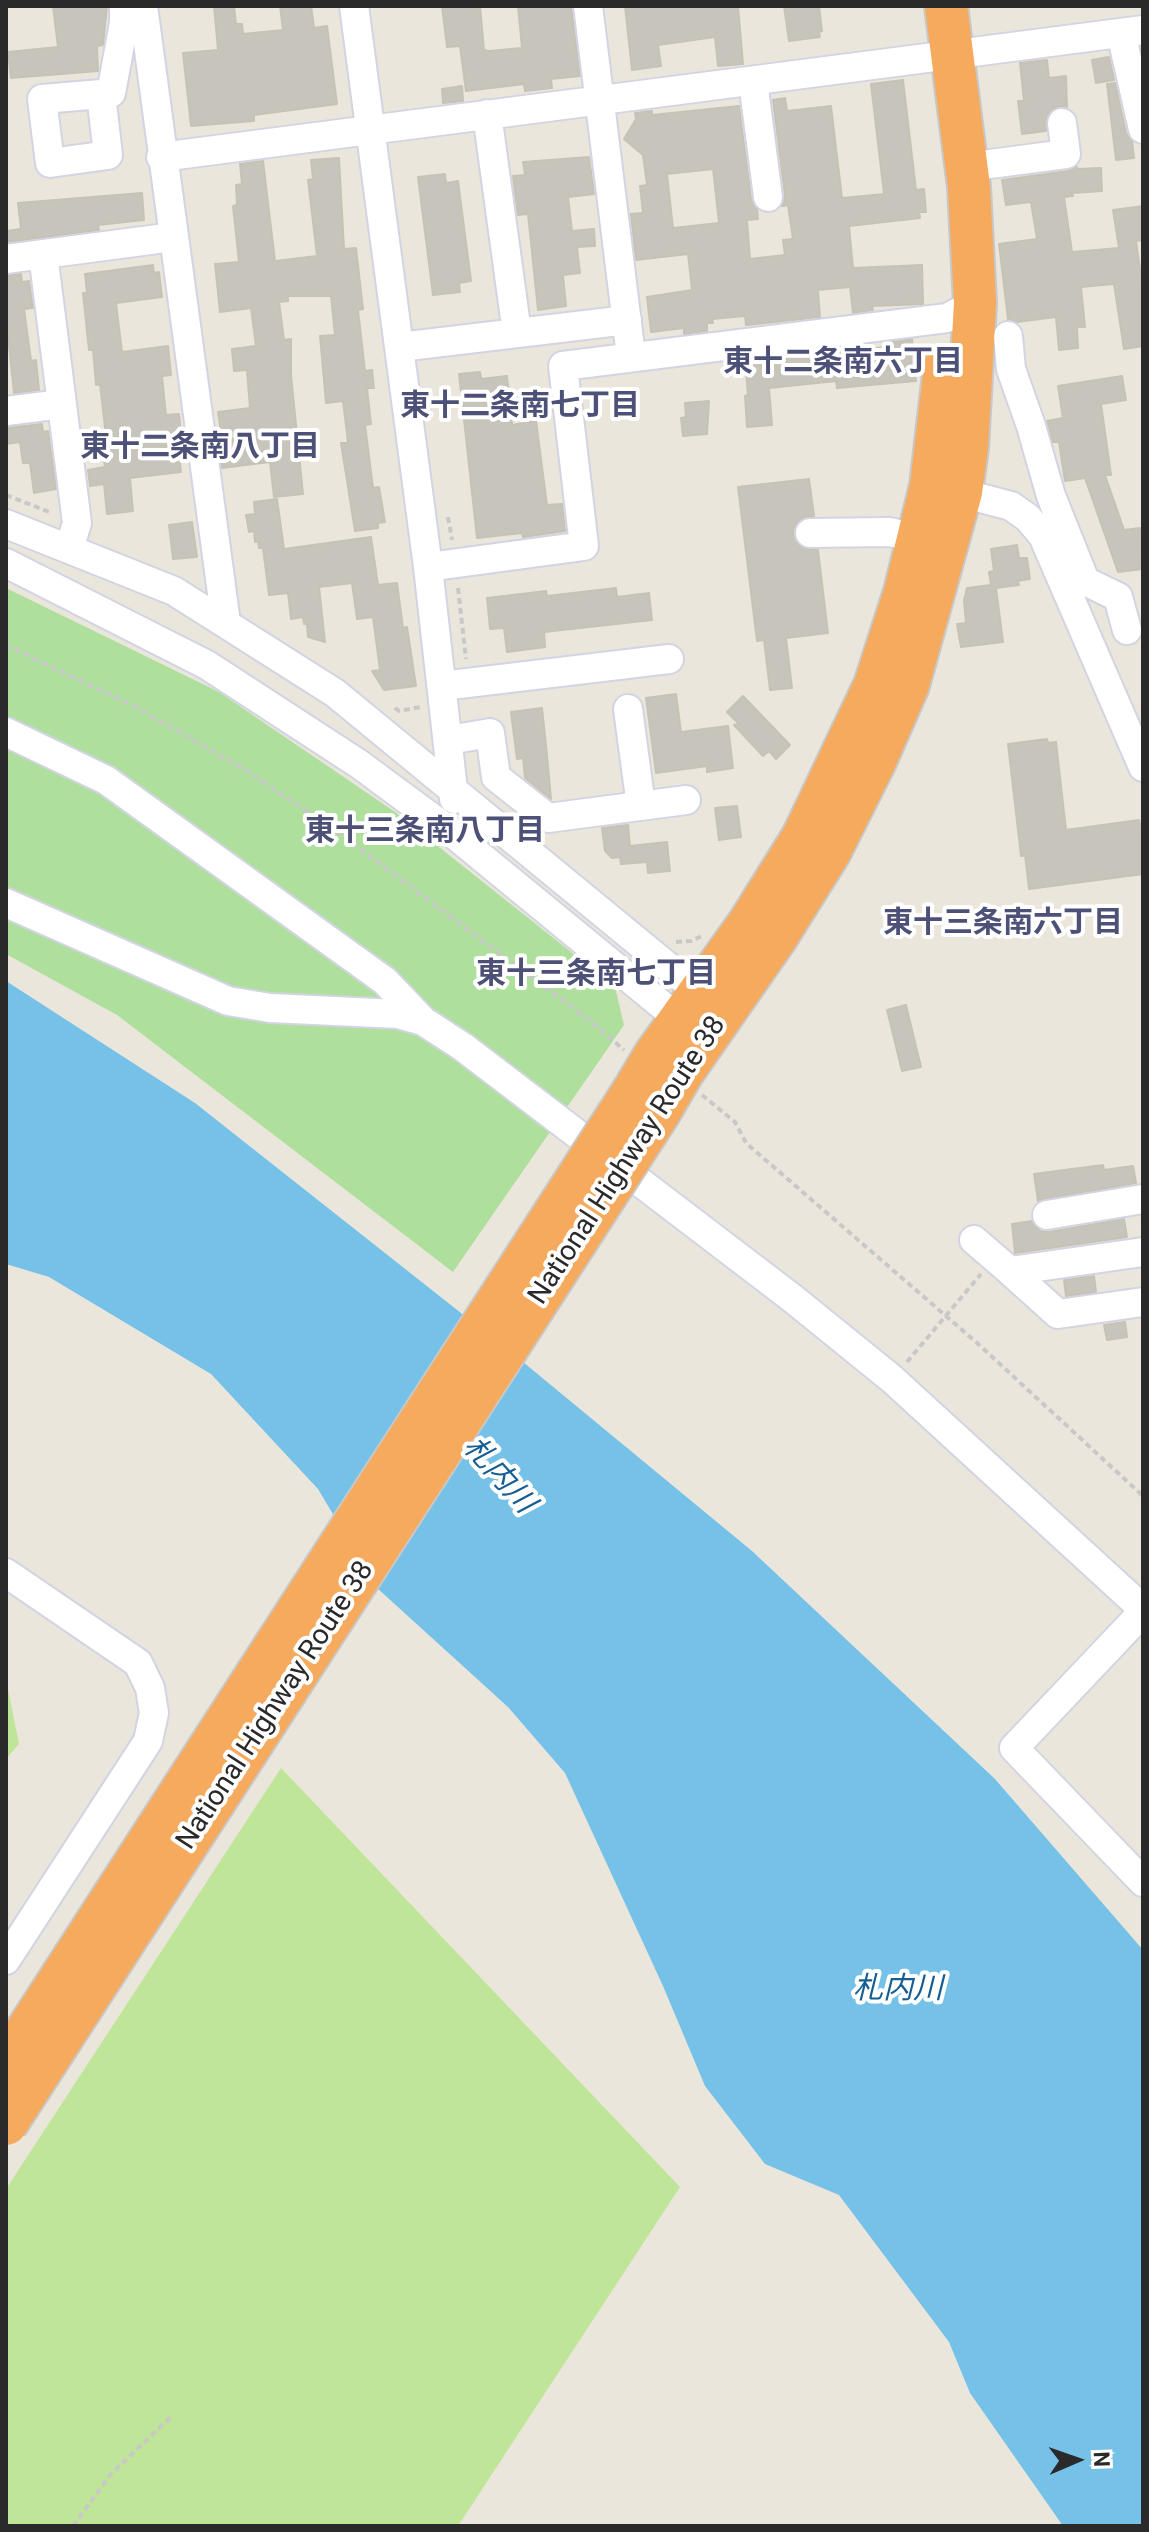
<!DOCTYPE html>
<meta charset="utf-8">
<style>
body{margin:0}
#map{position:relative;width:1149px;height:2532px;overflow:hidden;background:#ebe6dc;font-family:Roboto,sans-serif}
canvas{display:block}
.frame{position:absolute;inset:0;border:8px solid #2a2a2a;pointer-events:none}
.north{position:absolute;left:1037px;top:2420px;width:80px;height:80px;-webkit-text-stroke:6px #fff;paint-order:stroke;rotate:88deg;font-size:22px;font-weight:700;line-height:32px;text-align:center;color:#2a2a2a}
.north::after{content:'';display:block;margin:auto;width:28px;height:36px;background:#2a2a2a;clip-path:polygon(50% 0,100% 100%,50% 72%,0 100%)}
</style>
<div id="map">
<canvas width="1149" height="2532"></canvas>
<div class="frame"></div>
<div class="north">N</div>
</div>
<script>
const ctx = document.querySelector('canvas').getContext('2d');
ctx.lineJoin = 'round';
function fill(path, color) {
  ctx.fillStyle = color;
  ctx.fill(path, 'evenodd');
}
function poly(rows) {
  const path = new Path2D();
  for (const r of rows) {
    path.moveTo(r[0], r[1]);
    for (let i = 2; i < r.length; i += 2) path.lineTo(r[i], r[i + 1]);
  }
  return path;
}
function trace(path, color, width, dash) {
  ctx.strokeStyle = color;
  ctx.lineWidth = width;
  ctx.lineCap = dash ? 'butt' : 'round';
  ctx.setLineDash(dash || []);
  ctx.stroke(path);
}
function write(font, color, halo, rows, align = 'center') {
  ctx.font = font + ' Roboto,"Noto Sans JP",sans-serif';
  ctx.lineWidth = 8;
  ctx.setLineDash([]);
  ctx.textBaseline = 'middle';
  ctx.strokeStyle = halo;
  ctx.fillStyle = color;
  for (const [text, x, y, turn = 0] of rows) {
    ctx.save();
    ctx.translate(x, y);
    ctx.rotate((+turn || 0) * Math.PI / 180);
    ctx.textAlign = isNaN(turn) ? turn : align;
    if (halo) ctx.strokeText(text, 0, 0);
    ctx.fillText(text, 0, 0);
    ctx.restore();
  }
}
const green = poly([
 [6,588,219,692,395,812,615,987,624,1025,453,1272,117,1015,6,954]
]);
const pitch = poly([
 [6,1679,19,1744,6,1759],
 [281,1768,680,2187,458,2526,6,2526,6,2189]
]);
const water = poly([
 [6,981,195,1103,523,1362,752,1551,995,1779,1143,1950,1143,2526,1063,2526,970,2393,949,2342,839,2195,765,2164,705,2086,663,1986,565,1773,508,1707,377,1588,318,1489,211,1374,49,1277,6,1264]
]);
const building = poly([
 [53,6,107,6,103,45,97,46,98,71,11,78,8,52,58,47,53,6],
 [214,6,234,6,236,24,242,24,243,34,283,30,280,6,311,6,314,28,327,26,337,104,254,115,254,121,191,126,183,53,218,50,214,6],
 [442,6,480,6,484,50,489,51,522,48,518,6,571,6,580,76,551,79,552,88,525,91,524,84,466,91,460,46,447,47,442,6],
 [625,6,738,6,743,64,718,66,715,37,658,45,661,66,632,70,625,6],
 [784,6,819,6,822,31,819,32,820,37,789,41,784,6],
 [1109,57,1114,80,1096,83,1092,60,1109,57],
 [1047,60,1049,78,1066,76,1067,107,1059,106,1051,110,1046,117,1046,131,1022,134,1018,101,1024,101,1020,63,1047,60],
 [903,80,916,190,924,189,926,212,919,212,920,218,849,226,853,268,922,265,923,304,872,306,873,310,853,313,850,287,818,290,820,317,746,325,745,316,712,319,713,323,707,323,707,331,684,334,684,328,651,332,647,297,692,290,688,254,636,260,631,214,643,213,640,186,647,185,643,155,624,139,636,119,635,113,652,111,652,115,739,106,751,199,757,209,758,219,747,220,750,259,785,255,783,240,793,239,788,205,782,206,785,195,773,100,785,98,787,111,831,106,842,198,884,194,871,84,903,80],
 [713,169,719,223,673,228,667,174,713,169],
 [1115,83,1126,133,1132,141,1134,158,1116,160,1107,84,1115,83],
 [462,86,463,101,443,103,442,89,462,86],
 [589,157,594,194,568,197,572,231,594,229,595,246,577,247,580,273,563,275,566,306,538,310,528,214,518,215,513,176,525,175,523,162,589,157],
 [339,158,344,249,356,248,363,309,358,310,365,371,372,370,374,388,367,388,371,424,365,425,373,488,379,487,385,522,378,523,378,528,355,531,341,443,348,443,343,401,326,403,320,336,335,335,331,296,288,296,288,301,279,302,284,340,291,339,291,375,303,494,274,497,270,462,222,468,219,439,222,439,218,412,250,408,247,370,234,371,232,349,256,346,251,308,220,312,215,264,239,262,233,206,237,205,236,185,242,184,240,164,263,161,275,261,317,256,308,180,313,179,311,160,339,158],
 [1077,167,1077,169,1101,168,1102,191,1072,193,1073,196,1064,197,1072,252,1119,248,1113,210,1143,206,1143,240,1136,241,1143,290,1143,346,1124,349,1114,284,1081,287,1085,327,1077,327,1078,348,1059,350,1056,317,1017,322,1008,319,999,244,1037,239,1031,202,1006,205,1002,180,1068,171,1077,167],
 [445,174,446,183,458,181,471,281,459,283,460,292,433,295,418,177,445,174],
 [142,193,144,220,98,225,99,230,6,242,6,231,21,229,18,203,142,193],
 [153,265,154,273,159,272,162,297,116,303,122,352,168,346,171,375,162,376,166,415,179,414,183,455,179,456,181,472,130,478,133,511,107,514,104,484,90,486,88,470,105,467,102,445,107,445,100,384,96,385,93,350,89,350,83,293,87,293,85,274,153,265],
 [21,274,22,282,29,281,33,308,24,309,31,361,36,360,39,390,14,393,6,318,6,276,21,274],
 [912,339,916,381,837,388,836,381,769,388,772,425,747,427,745,396,748,395,745,360,824,351,824,353,888,347,887,343,912,339],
 [480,372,481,379,507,376,512,425,536,421,547,505,562,504,565,531,523,537,522,533,477,538,459,374,480,372],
 [1122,376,1126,400,1101,404,1111,475,1105,475,1124,530,1140,528,1143,569,1118,572,1085,478,1065,481,1059,442,1053,442,1047,421,1063,418,1058,386,1122,376],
 [709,401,707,434,683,436,681,418,686,417,685,403,709,401],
 [42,424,43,432,48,431,56,489,34,493,30,463,23,463,20,442,6,444,6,428,42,424],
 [809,479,814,516,801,519,795,525,793,534,801,547,818,550,828,633,786,638,792,688,770,690,764,640,757,641,738,487,809,479],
 [277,499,284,549,371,537,378,585,397,583,403,628,407,627,416,686,384,690,372,671,380,670,373,617,357,619,352,583,319,587,325,642,308,637,307,623,304,624,303,617,291,619,288,593,269,595,263,548,259,548,258,541,255,542,254,531,249,532,246,515,255,514,254,502,277,499],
 [192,522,197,557,173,559,169,525,192,522],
 [1017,545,1019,558,1027,558,1030,579,1018,581,1019,585,996,588,1003,642,961,647,957,624,966,623,964,601,967,588,991,585,989,572,994,571,991,549,1017,545],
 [616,588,617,597,649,593,652,620,544,632,545,647,507,652,504,628,490,629,487,598,546,591,547,596,616,588],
 [676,694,681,732,728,726,733,768,707,772,707,766,656,773,646,698,676,694],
 [743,696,790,745,776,759,769,751,763,756,734,725,739,724,727,712,743,696],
 [542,708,547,755,551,799,525,778,523,758,517,759,511,712,542,708],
 [1047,739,1048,743,1056,742,1066,830,1139,820,1143,834,1143,874,1029,889,1025,855,1021,856,1008,744,1047,739],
 [737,806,741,837,719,840,715,808,737,806],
 [628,825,630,846,667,842,670,871,648,873,647,862,621,864,620,857,612,858,605,851,602,828,628,825],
 [906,1005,921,1067,902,1071,887,1010,906,1005],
 [1103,1165,1104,1170,1133,1166,1136,1183,1038,1201,1034,1174,1103,1165],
 [1124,1219,1127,1237,1015,1253,1012,1224,1032,1221,1040,1231,1049,1232,1124,1219],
 [1094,1276,1096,1292,1066,1296,1064,1280,1094,1276],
 [1125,1322,1127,1337,1107,1340,1104,1325,1125,1322]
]);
const path = poly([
 [6,495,52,513],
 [448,517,452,540],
 [458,588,466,659],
 [6,645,136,707,247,771,336,831,588,1019,624,1050],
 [395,708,399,711,421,707],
 [676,942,691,941,702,936],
 [702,1095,735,1122,746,1143,976,1342,1143,1496],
 [907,1362,981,1274],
 [73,2526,111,2474,173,2415]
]);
const minor = poly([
 [143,6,226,623],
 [354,6,428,567,454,799],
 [588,6,631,356],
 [1121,33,1143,129],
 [753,81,768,197],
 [101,94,108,155,50,163,42,99,101,94,111,93,124,23,124,6],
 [487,114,517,333],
 [161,157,1143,30],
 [967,167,1066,154,1062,123],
 [43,254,77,523,69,549],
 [6,259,173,237],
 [1008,336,1011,369,1031,426,1051,496,1085,581,1118,597,1127,630],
 [400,347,627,320],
 [6,411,62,404],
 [946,489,1011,506,1028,518,1043,536,1143,767],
 [6,524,174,591,335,693,711,1002],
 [810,533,889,532,918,538],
 [6,563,207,665,359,764,451,832,691,1029],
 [428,567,584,546,563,366,947,318,975,303],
 [442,686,669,659],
 [628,709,641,806],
 [6,732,106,780,385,981,423,1021],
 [449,740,490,733,496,777,548,818,686,800],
 [6,903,228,1001,270,1008,398,1014,423,1021,463,1047,792,1298,892,1379,1143,1609],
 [1047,1215,1143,1199],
 [974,1240,1010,1271],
 [1143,1252,1010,1271,1058,1314,1143,1302],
 [6,1573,138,1663,150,1688,154,1713,148,1741,6,1960],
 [1143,1612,1014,1748,1143,1882]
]);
const highway = poly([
 [633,1092,655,1055,750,922,803,837,875,685,905,592,931,486,945,366],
 [660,1111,682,1073,775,939,830,851,875,761,908,685,961,492,967,448,975,303,969,187,946,6]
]);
const highwayBridge = poly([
 [6,2063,633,1092],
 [6,2124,660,1111]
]);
const streetNames = [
 ["National Highway Route 38",628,1161,-57],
 ["National Highway Route 38",276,1706,-57]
];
const neighbourhoodNames = [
 ["東十二条南六丁目",843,363],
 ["東十二条南七丁目",520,407],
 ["東十二条南八丁目",200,448],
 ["東十三条南八丁目",425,832],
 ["東十三条南六丁目",1003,924],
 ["東十三条南七丁目",596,975]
];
const waterNames = [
 ["札内川",498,1476,48],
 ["札内川",898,1990]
];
fill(green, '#aedf9c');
fill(pitch, '#bfe598');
fill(water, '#75c1e7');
fill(building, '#c7c4bb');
trace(building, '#c6c2b6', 2);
trace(minor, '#d2d4e2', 32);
trace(highway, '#c8c8c8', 46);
trace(path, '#c8c8c8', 4, [6, 4]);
trace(minor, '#fff', 28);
trace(highway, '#f5aa5e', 42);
trace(highwayBridge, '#c8c8c8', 46, []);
trace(highwayBridge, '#f5aa5e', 42);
write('28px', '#2a2a2a', '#fff', streetNames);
write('bold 30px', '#4d5178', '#fff', neighbourhoodNames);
write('italic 30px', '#155e93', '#fff', waterNames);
</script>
